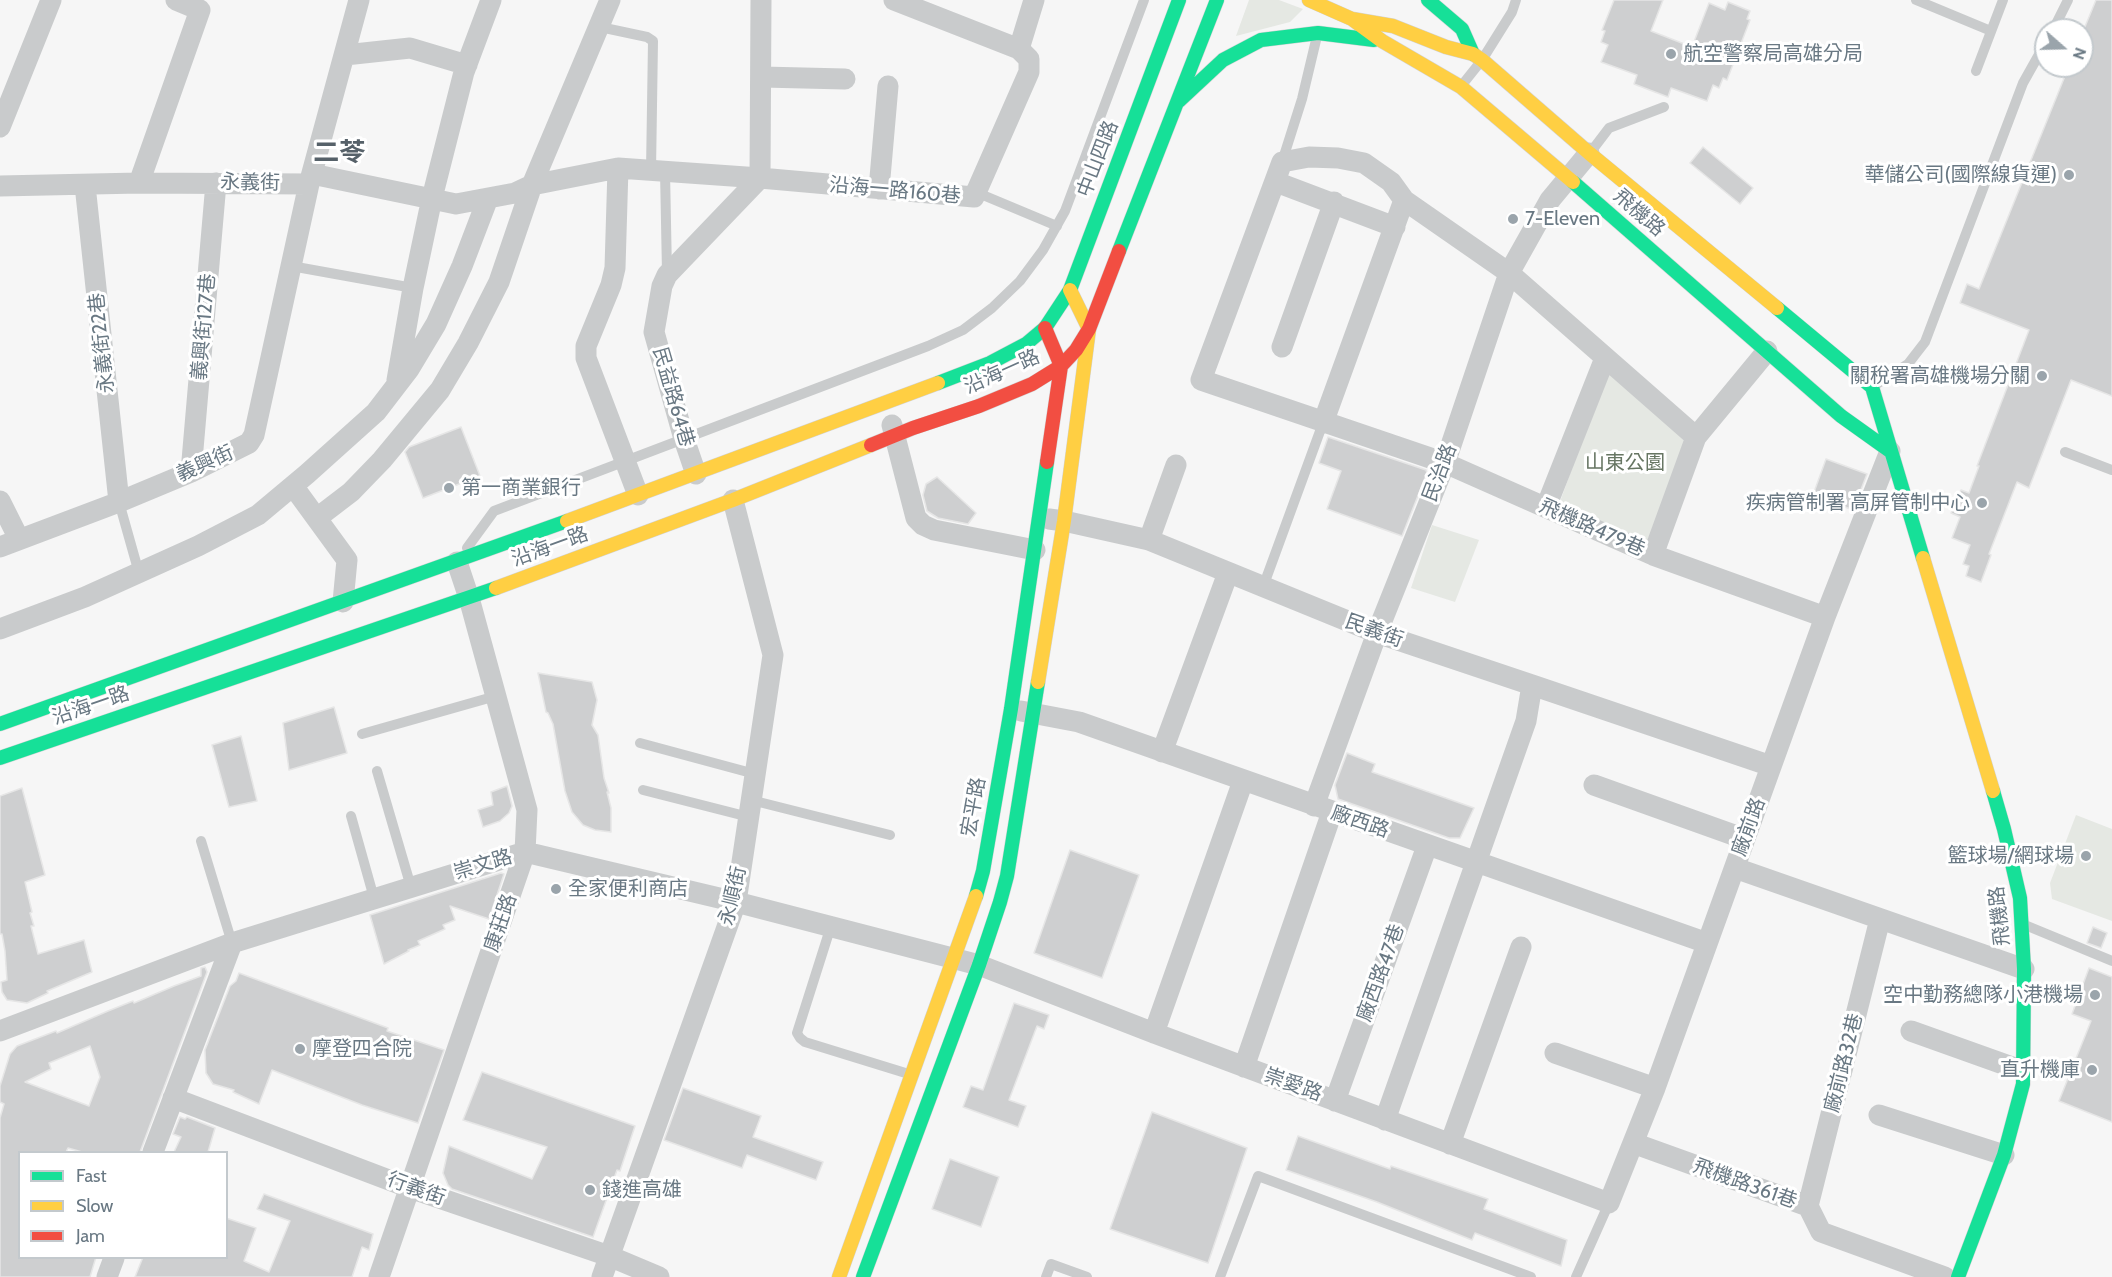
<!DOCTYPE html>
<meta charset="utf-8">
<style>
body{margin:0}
#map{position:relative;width:2112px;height:1277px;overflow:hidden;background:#f6f6f6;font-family:Cabin,sans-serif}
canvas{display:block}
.legend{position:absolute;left:18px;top:1151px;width:210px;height:108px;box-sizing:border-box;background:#fff;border:2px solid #c3c9cd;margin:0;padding:8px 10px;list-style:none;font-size:18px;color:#697883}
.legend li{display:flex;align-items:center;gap:12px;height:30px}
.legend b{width:30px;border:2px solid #c3c9cd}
.north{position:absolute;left:2034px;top:18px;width:60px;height:60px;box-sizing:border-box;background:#fff;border:2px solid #c3c9cd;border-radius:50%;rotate:110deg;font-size:16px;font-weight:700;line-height:24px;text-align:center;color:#697883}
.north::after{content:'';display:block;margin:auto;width:21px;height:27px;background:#9aa4ab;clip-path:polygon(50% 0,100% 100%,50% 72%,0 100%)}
</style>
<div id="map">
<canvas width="2112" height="1277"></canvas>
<ul class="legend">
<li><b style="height:8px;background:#16e098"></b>Fast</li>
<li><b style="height:8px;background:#ffcf43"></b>Slow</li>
<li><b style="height:8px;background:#f24e42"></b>Jam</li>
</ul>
<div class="north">N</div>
</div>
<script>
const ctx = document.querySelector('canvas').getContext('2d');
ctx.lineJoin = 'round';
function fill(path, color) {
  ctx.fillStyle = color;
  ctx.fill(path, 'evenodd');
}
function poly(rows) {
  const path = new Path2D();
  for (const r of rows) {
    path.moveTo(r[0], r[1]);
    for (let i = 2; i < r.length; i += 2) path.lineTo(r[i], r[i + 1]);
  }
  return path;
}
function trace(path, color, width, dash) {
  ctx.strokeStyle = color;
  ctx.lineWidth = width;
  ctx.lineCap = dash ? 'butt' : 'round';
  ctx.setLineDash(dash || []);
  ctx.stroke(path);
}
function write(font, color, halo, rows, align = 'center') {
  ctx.font = font + ' Cabin,"Noto Sans TC",sans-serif';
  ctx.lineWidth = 6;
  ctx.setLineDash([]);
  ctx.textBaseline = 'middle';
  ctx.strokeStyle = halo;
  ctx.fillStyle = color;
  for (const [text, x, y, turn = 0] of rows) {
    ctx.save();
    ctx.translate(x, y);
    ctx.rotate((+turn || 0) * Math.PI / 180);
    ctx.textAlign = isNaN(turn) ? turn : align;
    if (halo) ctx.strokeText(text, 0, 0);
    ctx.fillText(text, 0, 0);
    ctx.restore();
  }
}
const green = poly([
 [1249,0,1279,0,1303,9,1290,22,1236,36],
 [1607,371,1686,440,1647,542,1557,510],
 [1432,525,1479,540,1455,602,1411,588],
 [2076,815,2112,829,2112,921,2052,899,2050,883]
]);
const building = poly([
 [1614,0,1663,0,1651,31,1692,47,1709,3,1725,10,1728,2,1750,11,1747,19,1750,20,1727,80,1723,78,1719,88,1713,85,1707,101,1671,88,1668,97,1634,84,1637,75,1601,62,1608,45,1601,42,1605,31,1602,30,1614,0],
 [2096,0,2112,0,2112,396,2071,380,2029,488,2017,482,1989,554,1991,555,1981,582,1966,576,1969,566,1963,564,1970,545,1952,538,1960,517,1951,513,1961,490,1969,493,1979,466,1977,466,2029,330,1960,303,1967,284,1979,289,2069,66,2082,66,2082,34,2096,0],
 [1703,147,1753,188,1740,204,1690,163,1703,147],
 [461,427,480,476,423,498,405,452,409,447,461,427],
 [1328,437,1426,470,1427,473,1402,536,1327,509,1341,471,1319,463,1328,437],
 [1826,459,1867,474,1853,510,1813,495,1826,459],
 [937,477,976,513,968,524,938,518,927,511,923,495,926,484,937,477],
 [538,673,592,682,597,700,592,725,598,735,604,778,609,793,607,792,611,808,611,832,595,830,583,825,572,812,565,791,553,724,548,713,546,712,538,673],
 [334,707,347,753,289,770,283,723,334,707],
 [241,736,257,801,229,807,212,745,241,736],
 [1347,753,1375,764,1372,772,1474,808,1460,838,1449,838,1338,799,1335,785,1347,753],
 [507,786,512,806,509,813,500,821,483,827,478,810,493,805,491,792,507,786],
 [22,788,45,875,25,882,32,912,30,913,34,926,31,926,38,954,84,940,92,972,47,991,48,993,27,1003,7,1000,2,992,1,982,7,980,5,951,2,934,0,934,0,796,22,788],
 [1070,850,1139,875,1102,978,1034,953,1070,850],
 [501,873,504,874,489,919,450,906,455,920,443,925,445,929,418,941,420,945,408,950,409,951,384,964,370,915,501,873],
 [2093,927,2107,933,2101,948,2087,943,2093,927],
 [205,967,207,972,140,1152,82,1152,68,1148,66,1152,20,1152,20,1257,96,1257,90,1277,0,1277,0,1118,4,1104,0,1102,0,1086,10,1054,17,1046,56,1031,57,1033,108,1011,133,1001,134,1003,174,986,201,976,201,968,205,967],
 [90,1046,100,1077,89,1106,25,1082,51,1069,49,1063,90,1046],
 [2089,968,2112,977,2112,1122,2059,1101,2091,1021,2072,1014,2089,968],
 [239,973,388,1028,387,1031,444,1050,418,1123,362,1105,272,1070,259,1104,233,1092,234,1090,213,1084,206,1073,205,1050,230,986,236,981,239,973],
 [1014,1003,1049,1015,1044,1029,1037,1026,1009,1100,1026,1106,1018,1127,963,1107,971,1086,983,1090,1014,1003],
 [482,1072,635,1126,620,1171,617,1170,593,1237,452,1189,448,1185,443,1173,449,1146,532,1179,547,1147,463,1120,482,1072],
 [683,1088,761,1116,753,1137,823,1162,816,1180,747,1155,742,1168,664,1140,683,1088],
 [1152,1112,1247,1148,1208,1263,1110,1229,1152,1112],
 [180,1117,185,1119,187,1117,215,1128,208,1152,174,1152,181,1137,173,1134,180,1117],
 [1298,1136,1390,1169,1391,1166,1488,1199,1484,1209,1567,1240,1561,1266,1475,1233,1472,1240,1377,1202,1286,1170,1298,1136],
 [950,1159,999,1177,981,1227,932,1209,950,1159],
 [264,1194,373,1234,369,1250,362,1247,352,1277,135,1277,143,1257,226,1257,226,1218,256,1228,244,1261,269,1272,290,1221,257,1209,264,1194]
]);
const lane = poly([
 [1916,0,1991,31],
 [600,27,647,37,653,41,651,171],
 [2053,30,2068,0],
 [1976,71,2003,0],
 [1462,85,1482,60,1512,12,1516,0],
 [1590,153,1609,128,1664,107],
 [1282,162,1302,99,1317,36],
 [665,171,667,273],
 [978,193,1057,226],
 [291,266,413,288],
 [1872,387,1908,364,1925,342,2023,83,2046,42],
 [2065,452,2112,470],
 [119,502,139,573],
 [467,548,494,511,928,346,963,330,992,308,1020,281,1043,250,1065,211,1144,0],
 [1263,587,1323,423],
 [362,734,496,696],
 [640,743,755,774],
 [377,771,411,887],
 [643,790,749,817],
 [751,800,890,835],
 [351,816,374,898],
 [201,841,232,943],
 [2025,925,2112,961],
 [831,926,797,1033,800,1038,805,1042,912,1075],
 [1046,1277,1051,1264,1087,1277],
 [1220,1277,1258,1176,1531,1277],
 [1576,1277,1609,1203]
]);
const street = poly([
 [1019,49,1034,0],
 [345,55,410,48,467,65],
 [762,77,845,79],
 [0,127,51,0],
 [618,168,615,268,611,285,586,346,586,358,638,495],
 [312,174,456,204,515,193,532,185,618,168,760,178,974,197,1029,72,1029,59,1019,49,894,0],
 [1276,182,1395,227],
 [139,183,200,10,176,0],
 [85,185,119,502],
 [0,186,139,183,309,184,359,0],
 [879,189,888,86],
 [1282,347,1334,202],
 [397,380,413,288,432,198,464,72,491,0],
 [1323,423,1404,200],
 [892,425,916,518,923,525,934,530,1035,550],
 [1696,437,1509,273,1404,200,1391,182,1364,163,1338,158,1309,157,1282,162,1201,380,1445,463,1653,555,1825,617],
 [191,472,216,183],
 [696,474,684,439,654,332,662,286,667,275,760,178,761,0],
 [293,486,347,560,343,602],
 [0,501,19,539],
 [1546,507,1605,358],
 [317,518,351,492,382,460,440,390,468,343,499,282,532,185,610,0],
 [1049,519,1064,521,1149,540,1377,633,1532,685,1526,721,1385,1120],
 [1149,540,1176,465],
 [0,547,119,502,191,472,249,443,254,435,309,184],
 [1653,555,1696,437,1767,351],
 [0,629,85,597,198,546,258,515,307,474,376,412,409,369,436,324,462,266,488,198],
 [1532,685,1771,766],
 [1021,711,1079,722,1707,943],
 [1162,752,1228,573],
 [1594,785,1745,839],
 [1314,806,1377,633,1445,463,1509,273,1550,200,1589,153],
 [1735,868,2024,969],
 [0,1031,232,943,525,852,736,902,979,965,1154,1033,1609,1203,1655,1088,1825,617,1890,451],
 [1911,1031,2023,1071],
 [1154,1033,1243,781],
 [1555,1053,1655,1088],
 [1244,1067,1332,812],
 [173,1098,410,1188,609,1256,659,1277],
 [1335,1101,1427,846],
 [1879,1115,2004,1155],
 [1633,1143,1808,1206,1821,1232,1945,1277],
 [1450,1144,1521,947],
 [153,1152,232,943],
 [1808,1206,1880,919],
 [107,1277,114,1258],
 [379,1277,525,852,527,810,469,598,457,562],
 [602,1277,736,902,773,655,733,500]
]);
const fast = poly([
 [1428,0,1462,29,1473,54],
 [1179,101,1223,60,1261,40,1318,33,1374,40],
 [1573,182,1841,416,1890,451],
 [1119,251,1217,0],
 [1777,308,1872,387,1923,558],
 [938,383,990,363,1026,344,1045,328,1070,290,1179,0],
 [0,724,567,521],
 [0,758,496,588],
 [976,896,983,871,1011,709,1047,462],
 [863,1277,979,965,1000,902,1007,876,1038,682],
 [1958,1277,2004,1155,2023,1084,2024,969,2020,898,2004,829,1993,791]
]);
const slow = poly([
 [1309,0,1352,19,1382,41,1461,87,1573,182],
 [1352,19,1393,26,1446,47,1473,54,1482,60,1589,153,1777,308],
 [567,521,938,383],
 [1923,558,1993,791],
 [496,588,733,500,871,445],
 [1038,682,1064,521,1089,329,1070,290],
 [839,1277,976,896]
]);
const jam = poly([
 [1045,328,1061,366,1047,462],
 [871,445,913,428,979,406,1032,384,1061,366,1076,350,1089,329,1119,251]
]);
const markers = [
 [1671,54,6,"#9aa4ab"],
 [2069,175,6,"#9aa4ab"],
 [1513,219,6,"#9aa4ab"],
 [2042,376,6,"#9aa4ab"],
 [449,488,6,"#9aa4ab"],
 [1982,503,6,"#9aa4ab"],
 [2086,856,6,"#9aa4ab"],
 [556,889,6,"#9aa4ab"],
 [2095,995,6,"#9aa4ab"],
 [300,1049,6,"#9aa4ab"],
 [2092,1070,6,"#9aa4ab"],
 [590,1190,6,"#9aa4ab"]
];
const poiNames = [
 ["航空警察局高雄分局",1683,54],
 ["華儲公司(國際線貨運)",2057,175,"right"],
 ["7-Eleven",1525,219],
 ["關稅署高雄機場分關",2030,376,"right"],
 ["第一商業銀行",461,488],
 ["疾病管制署 高屏管制中心",1970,503,"right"],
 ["籃球場/網球場",2074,856,"right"],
 ["全家便利商店",568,889],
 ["空中勤務總隊小港機場",2083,995,"right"],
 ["摩登四合院",312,1049],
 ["直升機庫",2080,1070,"right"],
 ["錢進高雄",602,1190]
];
const streetNames = [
 ["中山四路",1098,159,-69],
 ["永義街",250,183,1],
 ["沿海一路160巷",895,191,5],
 ["飛機路",1639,213,41],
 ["義興街127巷",204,327,-85],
 ["永義街22巷",102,343,-96],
 ["沿海一路",1002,372,-24],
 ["民益路64巷",673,397,74],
 ["義興街",205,464,-24],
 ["民治路",1440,473,-69],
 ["飛機路479巷",1592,528,24],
 ["沿海一路",550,547,-20],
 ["民義街",1374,631,20],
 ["沿海一路",91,706,-19],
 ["宏平路",974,807,-80],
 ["廠西路",1360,822,19],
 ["廠前路",1749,827,-70],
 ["崇文路",483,865,-17],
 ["永順街",733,896,-77],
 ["飛機路",2000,916,-96],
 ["康莊路",501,923,-71],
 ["廠西路47巷",1381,973,-70],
 ["廠前路32巷",1844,1063,-76],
 ["崇愛路",1293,1085,20],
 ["飛機路361巷",1745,1184,20],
 ["行義街",416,1189,20]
];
const parkNames = [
 ["山東公園",1625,463]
];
const districtNames = [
 ["二苓",339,153]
];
fill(green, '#e5e8e3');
fill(building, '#cecfd0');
trace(building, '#e6e6e6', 1.5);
trace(fast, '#d2d3d4', 15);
trace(slow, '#d2d3d4', 15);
trace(jam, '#d2d3d4', 15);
trace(lane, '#c9cbcc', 10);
trace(street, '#c9cbcc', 21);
trace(fast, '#16e098', 14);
trace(slow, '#ffcf43', 14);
trace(jam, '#f24e42', 14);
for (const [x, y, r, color] of markers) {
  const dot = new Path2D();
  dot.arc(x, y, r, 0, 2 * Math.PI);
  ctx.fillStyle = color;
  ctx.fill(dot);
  trace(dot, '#fff', 2);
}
write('20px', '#697883', '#fff', poiNames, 'left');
write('20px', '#697883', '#fff', streetNames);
write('20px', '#677663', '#fff', parkNames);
write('bold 26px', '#566169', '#fff', districtNames);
</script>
